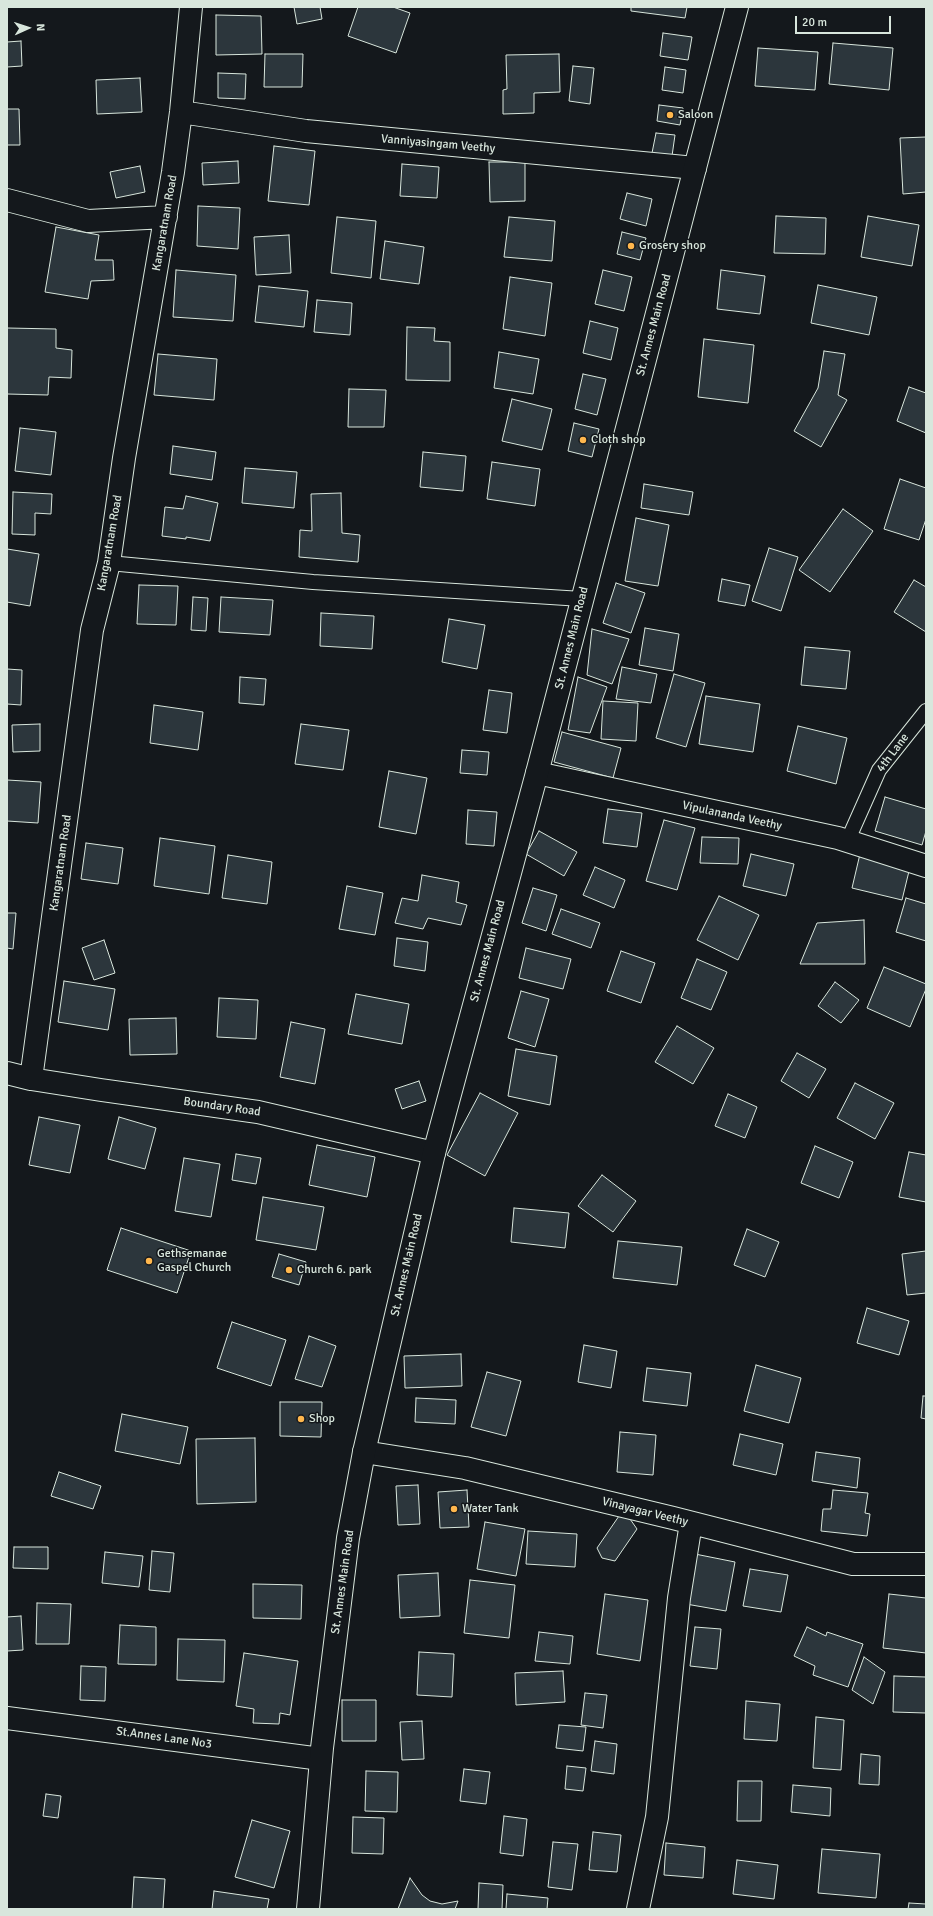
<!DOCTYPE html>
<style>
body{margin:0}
#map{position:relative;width:933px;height:1916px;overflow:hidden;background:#14181c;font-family:Signika,sans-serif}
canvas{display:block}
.frame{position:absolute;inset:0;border:8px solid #d8e6dc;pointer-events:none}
.north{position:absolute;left:8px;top:8px;width:40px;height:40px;-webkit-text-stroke:3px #14181c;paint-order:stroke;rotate:87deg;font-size:11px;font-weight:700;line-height:16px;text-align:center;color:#d8e6dc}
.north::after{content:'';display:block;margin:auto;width:14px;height:18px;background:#d8e6dc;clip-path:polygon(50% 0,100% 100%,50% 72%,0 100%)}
.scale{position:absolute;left:795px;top:16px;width:96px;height:18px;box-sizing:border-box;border:2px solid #d8e6dc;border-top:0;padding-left:5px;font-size:12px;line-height:14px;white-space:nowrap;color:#d8e6dc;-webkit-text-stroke:3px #14181c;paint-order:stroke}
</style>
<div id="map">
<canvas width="933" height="1916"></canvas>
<div class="frame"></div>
<div class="north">N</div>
<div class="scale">20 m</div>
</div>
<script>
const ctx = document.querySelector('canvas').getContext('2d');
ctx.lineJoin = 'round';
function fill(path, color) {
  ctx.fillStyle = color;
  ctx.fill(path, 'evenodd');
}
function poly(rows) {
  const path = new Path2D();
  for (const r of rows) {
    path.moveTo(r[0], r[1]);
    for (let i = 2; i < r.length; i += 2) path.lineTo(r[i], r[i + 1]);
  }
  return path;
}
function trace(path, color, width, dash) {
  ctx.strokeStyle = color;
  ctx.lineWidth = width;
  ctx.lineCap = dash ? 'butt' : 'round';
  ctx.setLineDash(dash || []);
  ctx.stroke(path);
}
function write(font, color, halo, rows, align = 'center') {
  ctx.font = font + ' Signika,sans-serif';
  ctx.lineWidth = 3;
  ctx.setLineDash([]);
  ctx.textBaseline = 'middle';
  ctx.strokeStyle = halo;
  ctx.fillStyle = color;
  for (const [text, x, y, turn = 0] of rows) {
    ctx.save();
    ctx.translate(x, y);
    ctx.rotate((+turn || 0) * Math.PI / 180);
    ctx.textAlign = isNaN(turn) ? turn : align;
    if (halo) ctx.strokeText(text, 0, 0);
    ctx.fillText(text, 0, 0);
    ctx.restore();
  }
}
const building = poly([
 [294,7,320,7,322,19,297,24,294,7],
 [358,7,393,7,410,13,396,53,348,36,358,7],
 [631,7,687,7,685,18,631,11,631,7],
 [216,15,261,16,262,54,216,55,216,15],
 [663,33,692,37,688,60,660,56,663,33],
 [21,41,22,66,7,67,7,42,21,41],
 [833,43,893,48,889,90,829,84,833,43],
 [758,48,818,52,815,90,755,86,758,48],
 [265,54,303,54,302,87,264,87,265,54],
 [559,54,560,92,534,93,534,113,503,114,503,90,507,89,506,55,559,54],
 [573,66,594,68,590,104,569,101,573,66],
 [665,67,686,70,683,93,662,90,665,67],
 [218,73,246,74,245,99,218,98,218,73],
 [140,78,142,112,97,114,96,80,140,78],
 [659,105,683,108,680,125,657,121,659,105],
 [7,109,19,109,20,145,7,145,7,109],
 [656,133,675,135,672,156,652,153,656,133],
 [926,137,926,192,903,194,900,138,926,137],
 [274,146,315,151,309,205,268,201,274,146],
 [238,161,239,183,203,185,202,163,238,161],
 [489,162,525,162,525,201,490,202,489,162],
 [402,164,439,167,437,198,400,196,402,164],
 [140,166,145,192,116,198,110,172,140,166],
 [627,193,652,199,646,226,620,219,627,193],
 [198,206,240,208,238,249,197,246,198,206],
 [776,216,826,218,825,254,774,253,776,216],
 [868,216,919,225,912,266,861,257,868,216],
 [337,217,376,221,371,278,331,273,337,217],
 [509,217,555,221,552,261,504,257,509,217],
 [56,227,99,235,95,260,113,260,114,280,91,281,88,299,45,292,56,227],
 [622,232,646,238,640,260,617,254,622,232],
 [289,235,291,273,256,275,254,237,289,235],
 [385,241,424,247,419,284,380,279,385,241],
 [176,270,236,275,233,321,173,317,176,270],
 [603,270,632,277,624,311,595,304,603,270],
 [721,270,765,276,760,314,717,309,721,270],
 [510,277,552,283,545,336,503,329,510,277],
 [818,285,877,297,869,335,811,323,818,285],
 [259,286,308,291,304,327,255,322,259,286],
 [317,300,352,303,350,335,314,332,317,300],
 [590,321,618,328,611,360,583,353,590,321],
 [407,327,435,328,434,341,450,342,450,381,406,380,407,327],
 [7,328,56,329,56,348,72,350,71,378,49,377,48,395,7,394,7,328],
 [704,339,754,345,748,403,698,397,704,339],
 [824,351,845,354,838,395,847,400,821,447,794,431,818,388,824,351],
 [499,352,539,359,533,394,494,388,499,352],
 [158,354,217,359,214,400,154,395,158,354],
 [583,374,606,379,597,415,575,409,583,374],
 [909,387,926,393,926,433,897,421,909,387],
 [349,389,386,390,384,427,348,427,349,389],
 [512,399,552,409,542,450,502,441,512,399],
 [574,423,599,429,592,457,568,451,574,423],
 [20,428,56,432,51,475,15,471,20,428],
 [173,446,216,452,212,480,170,474,173,446],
 [423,452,466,456,463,491,420,487,423,452],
 [492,462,540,469,535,506,487,499,492,462],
 [245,468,297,472,294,508,242,503,245,468],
 [900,479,926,488,926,519,919,540,884,529,900,479],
 [644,484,693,492,689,515,641,508,644,484],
 [13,492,52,494,51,514,35,513,35,535,12,534,13,492],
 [341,493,342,533,360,535,358,562,299,557,300,530,312,531,311,494,341,493],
 [186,496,218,503,210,541,186,537,186,539,162,536,165,507,183,509,186,496],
 [843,509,873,531,830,592,799,570,843,509],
 [636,518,669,525,658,586,625,581,636,518],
 [769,548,798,557,781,611,752,601,769,548],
 [7,549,39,554,30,606,7,602,7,549],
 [722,579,750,585,745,606,718,601,722,579],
 [914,580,926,587,926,632,894,612,914,580],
 [616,583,645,593,631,633,603,623,616,583],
 [139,585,178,586,176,625,137,624,139,585],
 [193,597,208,598,206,631,191,630,193,597],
 [221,597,273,600,270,635,219,632,221,597],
 [321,613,374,616,372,649,320,646,321,613],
 [449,619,485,625,477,669,442,662,449,619],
 [645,628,679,634,673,671,639,665,645,628],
 [592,629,629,639,612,684,587,675,592,629],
 [805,647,850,651,846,689,801,685,805,647],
 [622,667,657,674,651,703,616,699,622,667],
 [7,669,22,670,21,705,7,704,7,669],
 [674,674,705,683,686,747,656,738,674,674],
 [240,677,266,679,264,705,239,703,240,677],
 [578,677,607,687,590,733,568,730,578,677],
 [489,690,512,693,507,733,483,730,489,690],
 [706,696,760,704,753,752,699,744,706,696],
 [603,701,638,703,636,741,601,739,603,701],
 [154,705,203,712,198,750,150,743,154,705],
 [40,724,40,751,13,752,12,725,40,724],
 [301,724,349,730,343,770,295,764,301,724],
 [798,726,847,738,836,784,787,771,798,726],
 [562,732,621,748,613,778,554,762,562,732],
 [462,750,489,752,487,775,460,773,462,750],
 [389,771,427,778,416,834,379,827,389,771],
 [7,780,41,782,38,823,7,821,7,780],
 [885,797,926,809,926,831,922,845,875,831,885,797],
 [608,809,642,813,637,847,603,843,608,809],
 [468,810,497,812,494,846,466,844,468,810],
 [664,820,695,828,677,890,646,881,664,820],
 [539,831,577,852,564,876,526,854,539,831],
 [702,837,739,838,738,864,700,863,702,837],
 [160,838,215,846,209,894,154,886,160,838],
 [86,843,123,848,118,884,81,879,86,843],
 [751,854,794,864,786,896,743,886,751,854],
 [860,854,910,867,902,900,852,888,860,854],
 [228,855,272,862,267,904,222,898,228,855],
 [595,867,625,880,614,908,583,895,595,867],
 [422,875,459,882,456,902,467,905,461,925,428,918,423,929,395,923,402,898,418,901,422,875],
 [347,886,383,893,375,935,339,929,347,886],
 [533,888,557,895,546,931,522,923,533,888],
 [719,896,759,915,738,960,697,940,719,896],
 [906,898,926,904,926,941,896,932,906,898],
 [561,909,600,923,591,948,552,934,561,909],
 [7,913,16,913,13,949,7,948,7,913],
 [864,920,865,964,800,964,817,923,864,920],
 [397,938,428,942,425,971,394,966,397,938],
 [104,940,115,973,94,980,82,948,104,940],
 [526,948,571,959,563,989,519,978,526,948],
 [621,951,655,963,641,1003,607,991,621,951],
 [697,959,727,972,711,1010,681,998,697,959],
 [884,967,926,984,926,989,910,1027,867,1008,884,967],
 [64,981,115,989,108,1030,58,1022,64,981],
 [835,982,859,1000,841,1023,818,1006,835,982],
 [521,991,549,999,535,1047,508,1038,521,991],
 [356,994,409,1004,402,1044,348,1034,356,994],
 [219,998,258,1000,256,1039,217,1037,219,998],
 [176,1018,177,1054,130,1055,129,1019,176,1018],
 [291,1022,325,1029,315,1084,280,1077,291,1022],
 [677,1026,714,1048,693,1084,655,1062,677,1026],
 [516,1049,557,1056,550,1105,508,1096,516,1049],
 [797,1053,826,1069,809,1098,781,1081,797,1053],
 [419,1081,426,1101,402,1109,395,1089,419,1081],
 [855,1083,894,1103,875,1139,837,1118,855,1083],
 [480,1093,518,1113,485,1176,447,1155,480,1093],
 [728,1094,757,1107,745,1138,715,1126,728,1094],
 [39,1117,80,1125,70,1173,29,1165,39,1117],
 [119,1117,156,1128,145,1169,108,1159,119,1117],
 [317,1145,375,1157,367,1197,309,1185,317,1145],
 [815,1146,853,1162,839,1198,801,1183,815,1146],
 [909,1152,926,1155,926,1202,899,1197,909,1152],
 [236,1154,261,1158,256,1184,232,1180,236,1154],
 [184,1158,220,1164,211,1217,175,1211,184,1158],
 [602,1175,636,1201,613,1232,578,1206,602,1175],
 [263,1197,324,1207,316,1250,256,1240,263,1197],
 [514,1208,569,1213,565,1248,511,1242,514,1208],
 [121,1228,191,1251,177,1293,107,1270,121,1228],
 [747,1229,779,1242,765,1277,734,1265,747,1229],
 [618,1241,682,1247,677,1285,613,1278,618,1241],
 [926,1251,926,1293,907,1295,902,1254,926,1251],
 [279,1254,306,1262,299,1285,272,1277,279,1254],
 [867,1308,909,1321,899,1355,857,1343,867,1308],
 [232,1322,286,1340,271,1386,217,1368,232,1322],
 [309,1336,336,1346,322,1387,295,1379,309,1336],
 [584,1345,617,1351,611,1388,578,1382,584,1345],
 [461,1354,462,1386,405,1388,404,1356,461,1354],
 [756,1365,801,1378,789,1423,744,1411,756,1365],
 [647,1368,691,1373,687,1406,643,1401,647,1368],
 [487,1372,521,1381,506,1436,471,1427,487,1372],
 [923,1396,926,1396,926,1419,921,1418,923,1396],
 [416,1398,456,1400,455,1424,415,1422,416,1398],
 [280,1402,322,1402,321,1437,280,1436,280,1402],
 [122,1414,188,1427,180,1464,115,1451,122,1414],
 [620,1432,656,1435,653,1475,617,1472,620,1432],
 [740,1434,783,1444,776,1475,733,1465,740,1434],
 [255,1438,256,1502,197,1504,196,1439,255,1438],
 [816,1452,860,1458,857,1488,812,1481,816,1452],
 [59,1472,101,1486,93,1509,51,1496,59,1472],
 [418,1485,420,1524,398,1525,396,1486,418,1485],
 [467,1490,469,1527,440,1528,438,1492,467,1490],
 [833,1490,868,1493,865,1513,870,1514,867,1536,821,1531,823,1509,831,1509,833,1490],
 [619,1516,630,1519,637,1529,615,1561,602,1558,597,1548,619,1516],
 [485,1522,525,1529,516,1576,477,1569,485,1522],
 [528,1531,577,1534,575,1567,526,1564,528,1531],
 [14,1547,48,1547,48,1569,13,1568,14,1547],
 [152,1551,174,1553,170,1592,149,1590,152,1551],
 [105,1552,143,1556,139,1587,102,1583,105,1552],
 [695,1554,735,1562,726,1611,686,1604,695,1554],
 [750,1569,788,1575,781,1612,743,1606,750,1569],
 [438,1573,440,1616,400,1618,398,1575,438,1573],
 [470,1580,515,1585,509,1638,464,1633,470,1580],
 [253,1584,302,1585,301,1619,253,1618,253,1584],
 [605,1594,648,1600,640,1661,597,1654,605,1594],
 [889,1594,926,1598,926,1653,883,1648,889,1594],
 [37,1603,71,1604,69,1644,36,1644,37,1603],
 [21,1616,23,1650,7,1651,7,1617,21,1616],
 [120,1625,156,1627,156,1665,118,1664,120,1625],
 [695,1627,721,1629,717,1669,690,1666,695,1627],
 [807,1627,826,1636,827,1632,863,1644,848,1687,813,1675,815,1666,794,1656,807,1627],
 [539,1632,573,1636,570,1664,535,1661,539,1632],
 [178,1639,225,1640,224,1682,177,1680,178,1639],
 [419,1652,454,1654,452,1697,417,1695,419,1652],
 [244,1653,298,1661,290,1715,280,1713,279,1724,253,1723,254,1709,236,1706,244,1653],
 [864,1657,885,1672,873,1704,852,1690,864,1657],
 [81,1666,106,1667,105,1701,80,1700,81,1666],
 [563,1671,565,1702,516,1705,515,1673,563,1671],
 [894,1676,926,1677,926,1713,893,1712,894,1676],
 [585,1693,607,1695,603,1728,581,1725,585,1693],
 [342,1700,376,1700,376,1741,342,1741,342,1700],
 [746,1701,780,1704,777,1741,744,1739,746,1701],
 [816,1717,844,1720,841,1770,813,1768,816,1717],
 [422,1721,424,1759,402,1760,400,1722,422,1721],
 [559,1725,586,1727,583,1751,556,1748,559,1725],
 [595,1741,617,1744,614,1774,591,1771,595,1741],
 [861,1754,880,1756,879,1785,859,1784,861,1754],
 [567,1766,586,1768,583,1791,565,1789,567,1766],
 [464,1769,490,1772,486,1804,460,1801,464,1769],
 [366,1771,398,1772,397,1812,365,1811,366,1771],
 [738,1781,762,1781,761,1821,737,1821,738,1781],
 [793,1785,831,1788,830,1816,791,1812,793,1785],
 [46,1794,61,1796,58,1818,43,1816,46,1794],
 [504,1816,527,1819,523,1856,500,1853,504,1816],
 [353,1817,384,1818,383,1854,352,1853,353,1817],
 [252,1820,290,1831,274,1888,235,1877,252,1820],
 [593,1832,621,1835,617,1872,589,1870,593,1832],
 [553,1842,578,1844,572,1890,548,1887,553,1842],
 [666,1843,705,1847,703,1878,664,1875,666,1843],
 [822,1849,880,1854,876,1898,818,1893,822,1849],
 [737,1860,778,1865,774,1899,733,1894,737,1860],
 [134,1877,165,1879,163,1909,132,1909,134,1877],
 [410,1878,422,1895,430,1901,442,1904,458,1901,455,1909,398,1909,410,1878],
 [479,1883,503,1885,502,1909,478,1909,479,1883],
 [214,1891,269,1899,267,1909,212,1909,214,1891],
 [507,1894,548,1898,547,1909,506,1909,507,1894],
 [909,1903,926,1904,926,1909,908,1909,909,1903]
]);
const lane = poly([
 [109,563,313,582,582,599],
 [847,842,879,770,926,711]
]);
const street = poly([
 [181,112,306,131,695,168],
 [7,200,88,221,166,217],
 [537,773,838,838,926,866],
 [7,1073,31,1079,101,1090,258,1112,434,1153],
 [31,1079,92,630,109,563,124,458,173,172,181,112,191,7],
 [364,1452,465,1468,673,1518,853,1564,926,1564],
 [7,1718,321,1759],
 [638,1909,657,1817,679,1598,691,1523]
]);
const secondary = poly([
 [308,1909,322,1748,348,1538,364,1452,434,1153,537,773,737,7]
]);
const markers = [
 [670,115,4,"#ffb74d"],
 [631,246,4,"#ffb74d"],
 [583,440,4,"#ffb74d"],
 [149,1261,4,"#ffb74d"],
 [289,1270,4,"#ffb74d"],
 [301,1419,4,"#ffb74d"],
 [454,1509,4,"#ffb74d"]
];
const poiNames = [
 ["Saloon",678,115],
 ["Grosery shop",639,246],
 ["Cloth shop",591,440],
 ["Gethsemanae",157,1254],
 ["Gaspel Church",157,1268],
 ["Church 6. park",297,1270],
 ["Shop",309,1419],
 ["Water Tank",462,1509]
];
const streetNames = [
 ["Vanniyasingam Veethy",438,144,5],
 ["Kangaratnam Road",165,223,-80],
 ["St. Annes Main Road",654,325,-75],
 ["Kangaratnam Road",110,543,-80],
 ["St. Annes Main Road",572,638,-76],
 ["4th Lane",893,753,-53],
 ["Vipulananda Veethy",732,816,12],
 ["Kangaratnam Road",61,863,-82],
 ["St. Annes Main Road",488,951,-75],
 ["Boundary Road",222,1107,8],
 ["St. Annes Main Road",407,1265,-77],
 ["Vinayagar Veethy",645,1512,14],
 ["St. Annes Main Road",343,1582,-82],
 ["St.Annes Lane No3",164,1738,8]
];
fill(building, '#2c363c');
trace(building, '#d8e6dc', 1);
trace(lane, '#d8e6dc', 16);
trace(street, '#d8e6dc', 24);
trace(secondary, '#d8e6dc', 24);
trace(lane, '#14181c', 14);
trace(street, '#14181c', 22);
trace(secondary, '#14181c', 22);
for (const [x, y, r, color] of markers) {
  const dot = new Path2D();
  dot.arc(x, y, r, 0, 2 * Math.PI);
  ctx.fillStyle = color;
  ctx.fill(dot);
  trace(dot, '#14181c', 1.5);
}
write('12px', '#d8e6dc', '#14181c', poiNames, 'left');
write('12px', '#d8e6dc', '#14181c', streetNames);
</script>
